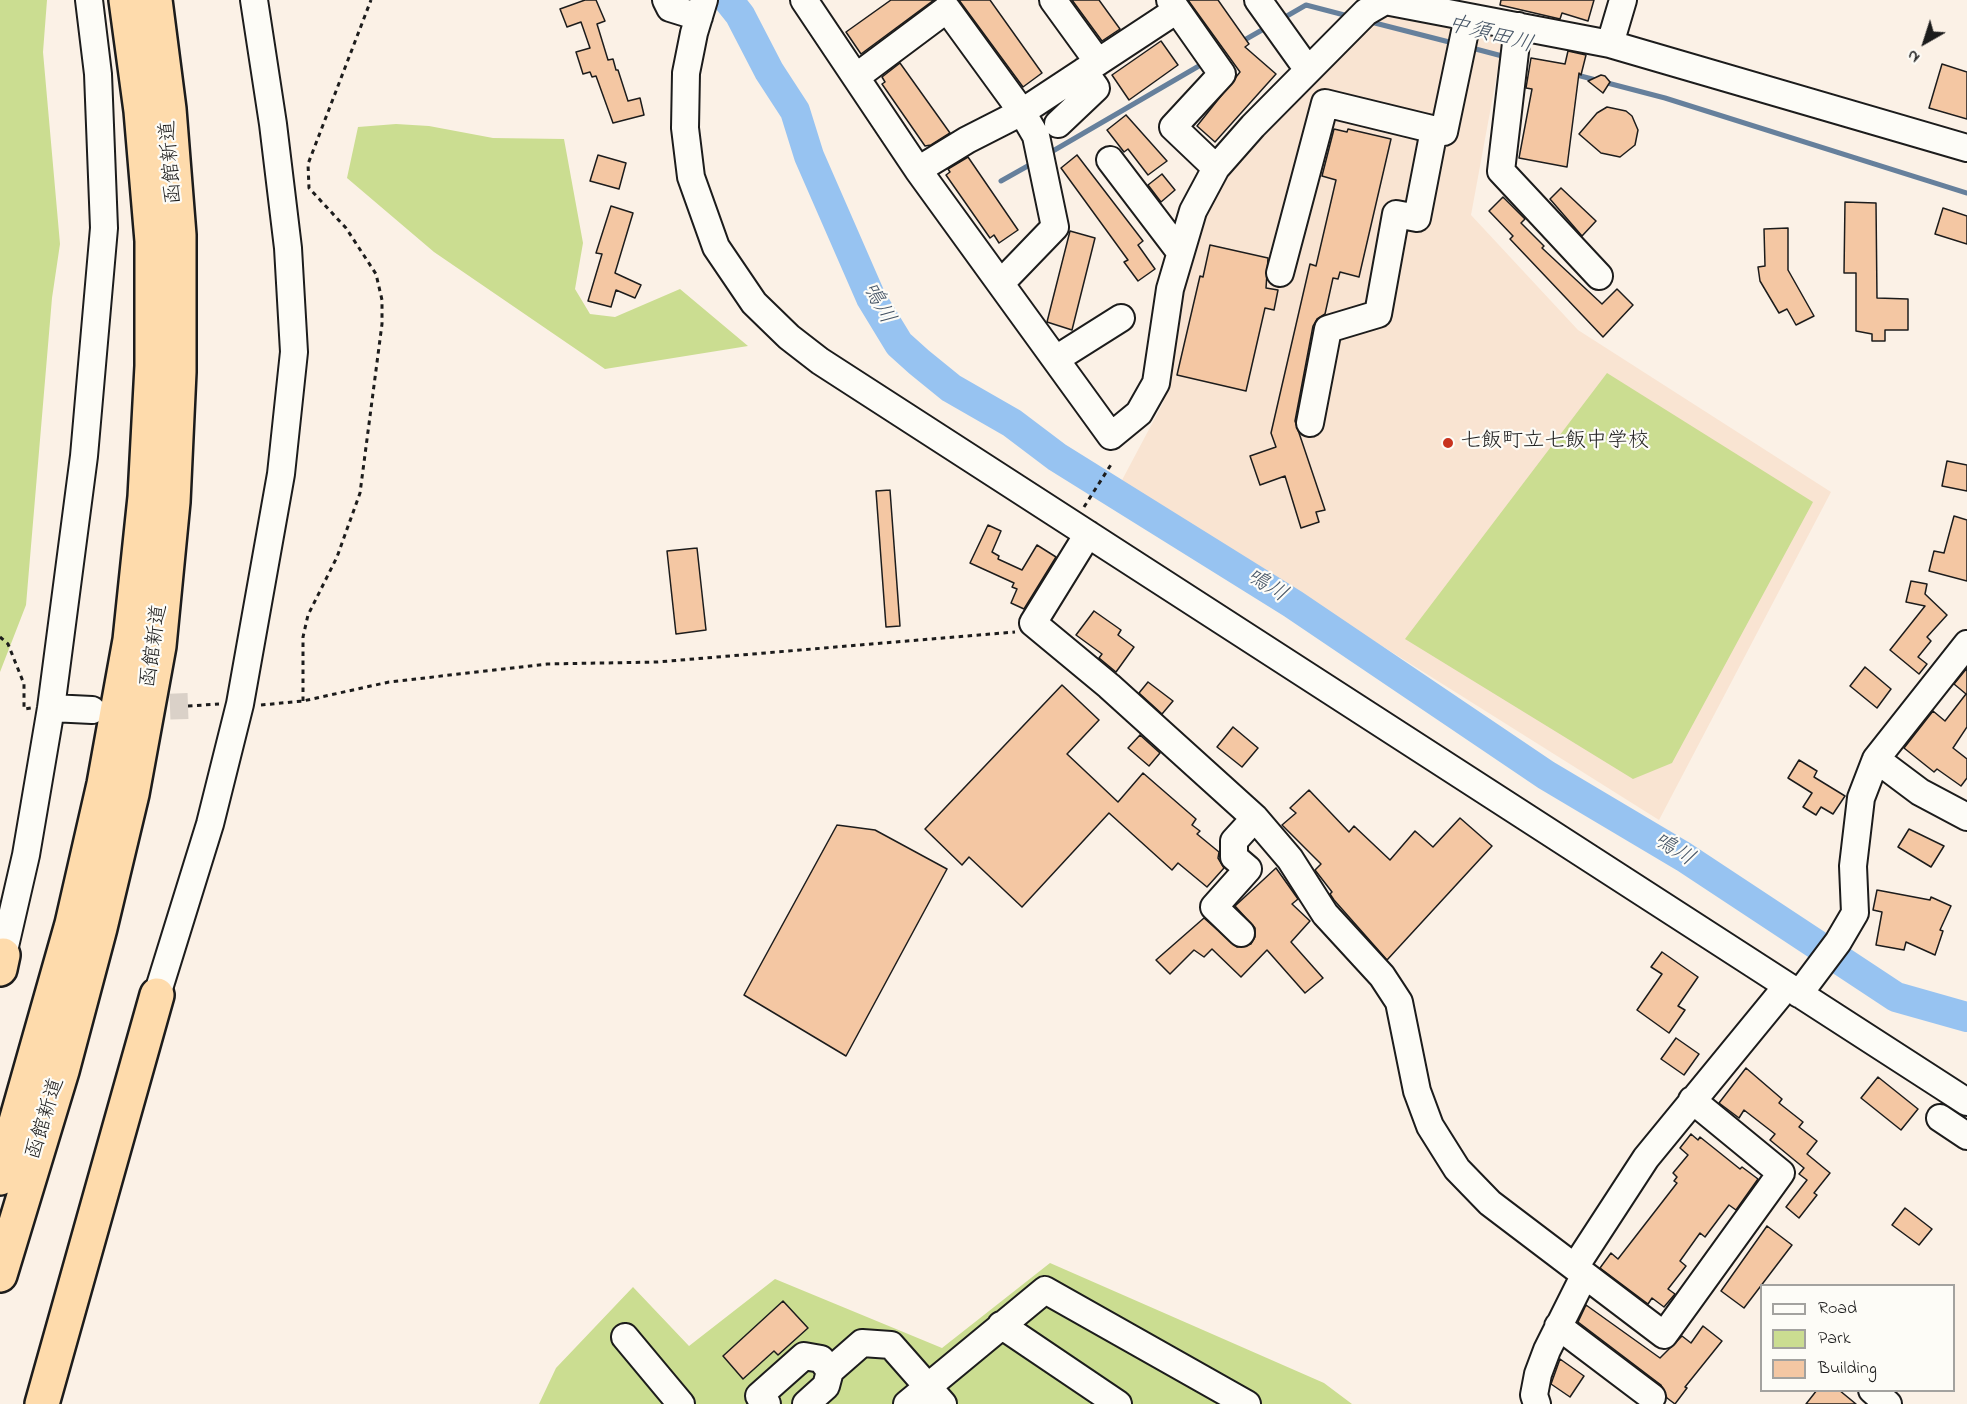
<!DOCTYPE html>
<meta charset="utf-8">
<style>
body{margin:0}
#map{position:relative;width:1967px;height:1404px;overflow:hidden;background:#fbf1e6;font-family:"Indie Flower",sans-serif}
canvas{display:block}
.legend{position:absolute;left:1760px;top:1284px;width:195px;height:108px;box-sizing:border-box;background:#fdfcf7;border:2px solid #a3a29f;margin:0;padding:8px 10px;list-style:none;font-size:18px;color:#1c1c1c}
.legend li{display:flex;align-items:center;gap:12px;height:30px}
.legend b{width:30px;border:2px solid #a3a29f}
.north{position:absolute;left:1895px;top:12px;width:60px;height:60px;-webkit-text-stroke:4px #fdfcf7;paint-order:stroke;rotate:219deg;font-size:16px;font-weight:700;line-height:24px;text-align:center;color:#1c1c1c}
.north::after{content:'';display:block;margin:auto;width:21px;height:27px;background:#1c1c1c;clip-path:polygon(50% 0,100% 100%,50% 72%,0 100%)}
</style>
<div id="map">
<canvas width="1967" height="1404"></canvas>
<ul class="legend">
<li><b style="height:8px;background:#fdfcf7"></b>Road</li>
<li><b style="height:16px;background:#cbdd91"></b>Park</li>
<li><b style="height:16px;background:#f4c7a3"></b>Building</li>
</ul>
<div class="north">N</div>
</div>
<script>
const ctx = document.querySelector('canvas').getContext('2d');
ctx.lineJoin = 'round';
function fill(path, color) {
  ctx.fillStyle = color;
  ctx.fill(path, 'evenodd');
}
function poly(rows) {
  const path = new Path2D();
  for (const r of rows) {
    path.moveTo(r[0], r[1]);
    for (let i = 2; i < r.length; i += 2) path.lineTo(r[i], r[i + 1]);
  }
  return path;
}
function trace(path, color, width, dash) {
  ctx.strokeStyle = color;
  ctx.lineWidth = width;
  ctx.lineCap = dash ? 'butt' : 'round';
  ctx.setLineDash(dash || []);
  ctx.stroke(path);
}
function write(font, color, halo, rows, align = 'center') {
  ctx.font = font + ' "Indie Flower","Klee One",sans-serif';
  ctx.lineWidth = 4.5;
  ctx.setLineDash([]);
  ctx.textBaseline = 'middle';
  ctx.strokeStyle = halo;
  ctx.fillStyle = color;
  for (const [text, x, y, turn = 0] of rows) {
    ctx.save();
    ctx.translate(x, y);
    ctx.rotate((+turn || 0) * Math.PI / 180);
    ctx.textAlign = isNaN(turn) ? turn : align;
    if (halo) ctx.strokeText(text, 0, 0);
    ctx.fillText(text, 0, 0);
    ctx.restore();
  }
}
const built = poly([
 [1390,13,1504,36,1471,215,1578,330,1831,492,1659,820,1121,482,1163,403,1186,274,1207,213,1229,175,1360,29]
]);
const green = poly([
 [0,0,47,0,43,52,60,244,52,298,26,605,0,672],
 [396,124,429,126,493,138,564,139,583,243,575,289,590,314,615,317,680,289,748,346,605,369,434,252,347,178,358,127],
 [1607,373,1813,502,1672,763,1633,779,1405,639],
 [1050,1263,1324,1383,1352,1404,539,1404,556,1368,633,1287,689,1346,775,1279,942,1348]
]);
const stream = poly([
 [1280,20,1306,5,1352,17],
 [1367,21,1457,44],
 [1241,42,1269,26],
 [1468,47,1506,57],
 [1573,74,1665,98,1967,193],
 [1046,155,1204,63],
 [1001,181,1033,163]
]);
const river = poly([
 [728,0,740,15,769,71,795,111,809,156,871,298,899,344,919,362,951,388,1012,423,1057,457,1293,604,1546,775,1684,857,1896,997,1967,1017]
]);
const building = poly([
 [585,0,596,0,605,21,597,24,608,60,613,59,616,70,618,70,628,101,640,98,644,115,613,123,596,76,592,77,590,72,583,74,576,52,590,48,581,22,567,27,560,9,585,0],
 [891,0,934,0,861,54,846,32,891,0],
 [959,0,990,0,1042,73,1023,87,959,0],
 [1072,0,1099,0,1120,29,1102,41,1072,0],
 [1188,0,1218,0,1249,44,1245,47,1276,74,1215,142,1197,126,1240,72,1188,0],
 [1501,0,1594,0,1588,21,1562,13,1560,19,1500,5,1501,0],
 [1161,41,1178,65,1129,100,1112,75,1161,41],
 [1568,51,1586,55,1581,75,1579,73,1567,167,1519,158,1532,89,1526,88,1531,58,1565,64,1568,51],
 [900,63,950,133,931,145,925,146,882,84,885,82,882,77,900,63],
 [1942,64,1967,72,1967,119,1929,108,1942,64],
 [1601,75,1605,76,1610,82,1603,93,1588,81,1601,75],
 [1607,107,1626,111,1632,116,1638,130,1635,145,1620,157,1601,153,1579,134,1597,113,1607,107],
 [1126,115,1167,161,1148,175,1128,149,1124,152,1107,130,1126,115],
 [1334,129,1347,132,1348,129,1391,139,1359,277,1340,272,1338,279,1333,278,1325,314,1317,319,1313,326,1295,421,1325,510,1316,512,1319,522,1301,528,1285,476,1260,485,1250,456,1276,447,1271,433,1310,264,1316,266,1336,180,1322,176,1334,129],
 [598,155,626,163,619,189,590,181,598,155],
 [1077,155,1143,241,1138,245,1155,269,1138,281,1124,262,1128,260,1061,168,1077,155],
 [968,157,1018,230,999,243,994,235,990,238,946,175,950,172,948,169,968,157],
 [1162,174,1175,190,1161,202,1148,185,1162,174],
 [1561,188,1596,221,1582,236,1550,199,1561,188],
 [1503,197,1525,219,1521,223,1544,246,1542,248,1602,304,1617,289,1633,305,1603,337,1510,239,1513,236,1489,211,1503,197],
 [1845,202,1876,203,1877,298,1908,299,1908,330,1885,330,1885,341,1872,341,1872,334,1856,331,1856,273,1844,273,1845,202],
 [611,206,633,213,615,273,641,285,635,298,616,290,611,307,588,301,602,254,596,253,611,206],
 [1943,208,1967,216,1967,244,1935,234,1943,208],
 [1788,228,1788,270,1814,316,1796,325,1787,309,1779,313,1760,281,1758,267,1765,266,1764,229,1788,228],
 [1070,231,1095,238,1072,330,1047,322,1070,231],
 [1210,245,1268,258,1266,288,1278,290,1274,310,1265,308,1246,391,1177,375,1200,276,1203,277,1210,245],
 [1947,461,1967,465,1967,491,1942,486,1947,461],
 [890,490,900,626,886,627,876,491,890,490],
 [1954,516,1967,520,1967,581,1929,571,1934,551,1944,553,1954,516],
 [988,525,1001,531,992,552,999,556,998,559,1022,570,1037,545,1056,557,1024,609,1011,603,1017,589,1012,587,1014,583,970,563,988,525],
 [697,548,706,630,676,634,667,551,697,548],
 [1911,581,1927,584,1925,594,1947,615,1927,637,1931,641,1918,657,1927,664,1919,674,1890,650,1925,606,1906,602,1911,581],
 [1094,611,1121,630,1118,635,1134,647,1116,672,1099,658,1102,654,1076,635,1094,611],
 [1865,667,1891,689,1877,708,1850,686,1865,667],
 [1967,668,1967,727,1953,748,1967,759,1967,778,1961,786,1937,769,1934,772,1904,748,1933,711,1945,721,1966,694,1954,684,1967,668],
 [1148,682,1173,701,1162,714,1139,693,1148,682],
 [1062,685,1099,720,1067,754,1118,802,1143,773,1196,819,1192,825,1200,831,1197,834,1219,852,1218,858,1224,868,1207,887,1178,863,1172,870,1109,813,1022,907,969,857,962,865,925,829,1062,685],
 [1233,727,1258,748,1242,767,1217,747,1233,727],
 [1140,735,1160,753,1149,766,1128,748,1140,735],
 [1799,760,1817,771,1814,777,1845,796,1833,814,1821,807,1816,815,1803,807,1812,793,1788,778,1799,760],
 [1309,790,1349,832,1354,826,1390,860,1415,831,1433,847,1460,818,1492,846,1387,960,1334,900,1330,894,1332,892,1315,870,1321,864,1282,825,1296,813,1290,808,1309,790],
 [837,825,875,830,947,869,846,1056,744,995,837,825],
 [1909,829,1944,846,1931,867,1898,847,1909,829],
 [1276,868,1298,899,1292,904,1310,921,1291,942,1323,978,1305,993,1267,950,1241,977,1212,949,1204,957,1194,950,1170,974,1156,960,1204,918,1237,947,1251,944,1255,937,1255,928,1235,906,1276,868],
 [1877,890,1930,900,1931,897,1951,906,1940,930,1943,931,1935,955,1906,942,1904,950,1876,945,1882,912,1873,910,1877,890],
 [1662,952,1698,977,1678,1006,1685,1010,1669,1033,1637,1010,1662,974,1651,967,1662,952],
 [1676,1038,1699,1054,1684,1075,1661,1059,1676,1038],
 [1746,1068,1782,1099,1779,1103,1803,1122,1799,1127,1817,1141,1807,1154,1830,1173,1814,1193,1817,1195,1799,1218,1786,1207,1807,1180,1799,1174,1804,1168,1770,1140,1775,1134,1744,1110,1739,1118,1719,1103,1746,1068],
 [1878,1077,1918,1109,1901,1130,1861,1098,1878,1077],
 [1691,1134,1698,1140,1700,1137,1740,1169,1742,1167,1758,1179,1736,1210,1729,1205,1705,1237,1700,1233,1680,1261,1686,1266,1668,1289,1675,1294,1664,1307,1652,1298,1648,1304,1600,1268,1611,1253,1618,1259,1677,1183,1674,1181,1677,1177,1673,1173,1688,1155,1680,1148,1691,1134],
 [1905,1208,1932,1229,1919,1245,1892,1225,1905,1208],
 [1767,1226,1792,1245,1744,1308,1721,1291,1767,1226],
 [783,1301,808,1328,778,1355,774,1351,743,1379,723,1356,783,1301],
 [1586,1305,1660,1358,1682,1336,1691,1343,1703,1326,1722,1341,1685,1387,1687,1388,1675,1404,1667,1398,1661,1385,1578,1322,1586,1305],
 [1560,1359,1584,1376,1570,1397,1551,1384,1560,1359],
 [1817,1390,1839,1390,1856,1404,1806,1404,1817,1390]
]);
const minorTunnel = poly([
 [131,708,188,706]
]);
const path = poly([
 [1084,507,1112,463],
 [0,637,8,644,24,684,24,709,31,708],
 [303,701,303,637,308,615,337,557,360,493,382,324,382,300,376,274,346,228,309,188,308,164,371,0],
 [261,705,303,701,389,682,547,664,657,662,1015,632],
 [188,706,219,704]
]);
const minor = poly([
 [666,0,670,8,699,17],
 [704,0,694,33,686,73,685,128,691,177,716,247,754,303,789,337,820,361,1967,1102],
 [804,0,918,170,1111,436,1139,413,1156,383,1170,289,1193,211,1216,168,1253,126,1366,12,1385,1,1610,44,1967,148],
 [1053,0,1098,62],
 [1170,0,1222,74,1173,127,1216,168],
 [1258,0,1308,70],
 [1518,26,1501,171,1599,276],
 [1610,44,1623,0],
 [856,77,947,9,1022,112,1036,136,1055,227,1001,283],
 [1058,124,1096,88,1084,71],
 [1110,160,1180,252],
 [918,170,967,140,1022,112,1177,10],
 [1280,273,1325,103,1444,132,1468,17],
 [1056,359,1121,318],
 [1310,423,1328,329,1378,314,1396,214,1417,218,1434,130],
 [1088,534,1033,623,1109,686,1255,818,1290,859,1325,914,1382,976,1399,1002,1417,1091,1430,1126,1457,1169,1490,1203,1664,1335,1781,1173,1692,1100],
 [51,708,92,710],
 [1876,759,1920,792,1967,817],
 [1241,933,1214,907,1248,869,1234,857,1234,841,1255,818],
 [3,955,26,855,51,708,84,456,104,228,98,74,89,0],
 [1799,994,1838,942,1855,913,1853,866,1861,798,1876,759,1967,644],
 [157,995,210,824,240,704,281,474,294,352,288,248,273,124,254,0],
 [1940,1118,1967,1136],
 [1575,1267,1646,1158,1787,986],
 [1001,1325,1118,1404],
 [1558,1326,1652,1397],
 [625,1337,681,1404],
 [1872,1390,1888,1404],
 [767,1404,759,1396,804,1356,821,1359,830,1371],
 [806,1404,826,1386,830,1371,862,1343,891,1345,943,1404],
 [907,1404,1045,1290,1247,1404],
 [1537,1404,1534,1395,1538,1374,1547,1350,1584,1276]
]);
const highway = poly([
 [0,969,3,955],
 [0,1178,72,924,104,784,130,640,145,497,152,366,152,241,141,111,126,0],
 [0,1275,62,1071,100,928,132,794,159,646,173,502,179,372,179,235,169,109,155,0],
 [42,1404,157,995]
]);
const markers = [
 [1448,443,6,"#c8321e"]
];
const streetNames = [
 ["函館新道",173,162,-95],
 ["函館新道",156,646,-82],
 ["函館新道",47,1119,-73]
];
const poiNames = [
 ["七飯町立七飯中学校",1460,443]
];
const waterNames = [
 ["中須田川",1490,36,15],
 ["鳴川",877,304,61],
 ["鳴川",1266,587,32],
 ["鳴川",1673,851,32]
];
fill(built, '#f9e4d2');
fill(green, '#cbdd91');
trace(stream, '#66809c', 5);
trace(river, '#97c3f1', 30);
fill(building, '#f4c7a3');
trace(building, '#1c1c1c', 1.5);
trace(minorTunnel, '#dad1c8', 26, [26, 13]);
trace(minor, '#1c1c1c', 30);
trace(highway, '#1c1c1c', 38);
trace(path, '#1c1c1c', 3, [4.5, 4.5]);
trace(minor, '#fdfcf7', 26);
trace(highway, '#fedbac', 33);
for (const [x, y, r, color] of markers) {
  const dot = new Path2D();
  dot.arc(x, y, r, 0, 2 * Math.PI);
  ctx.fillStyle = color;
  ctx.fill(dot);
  trace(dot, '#fdfcf7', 2);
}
write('21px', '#1c1c1c', '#fdfcf7', streetNames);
write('21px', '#1c1c1c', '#fdfcf7', poiNames, 'left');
write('italic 22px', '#475667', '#fdfcf7', waterNames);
</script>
